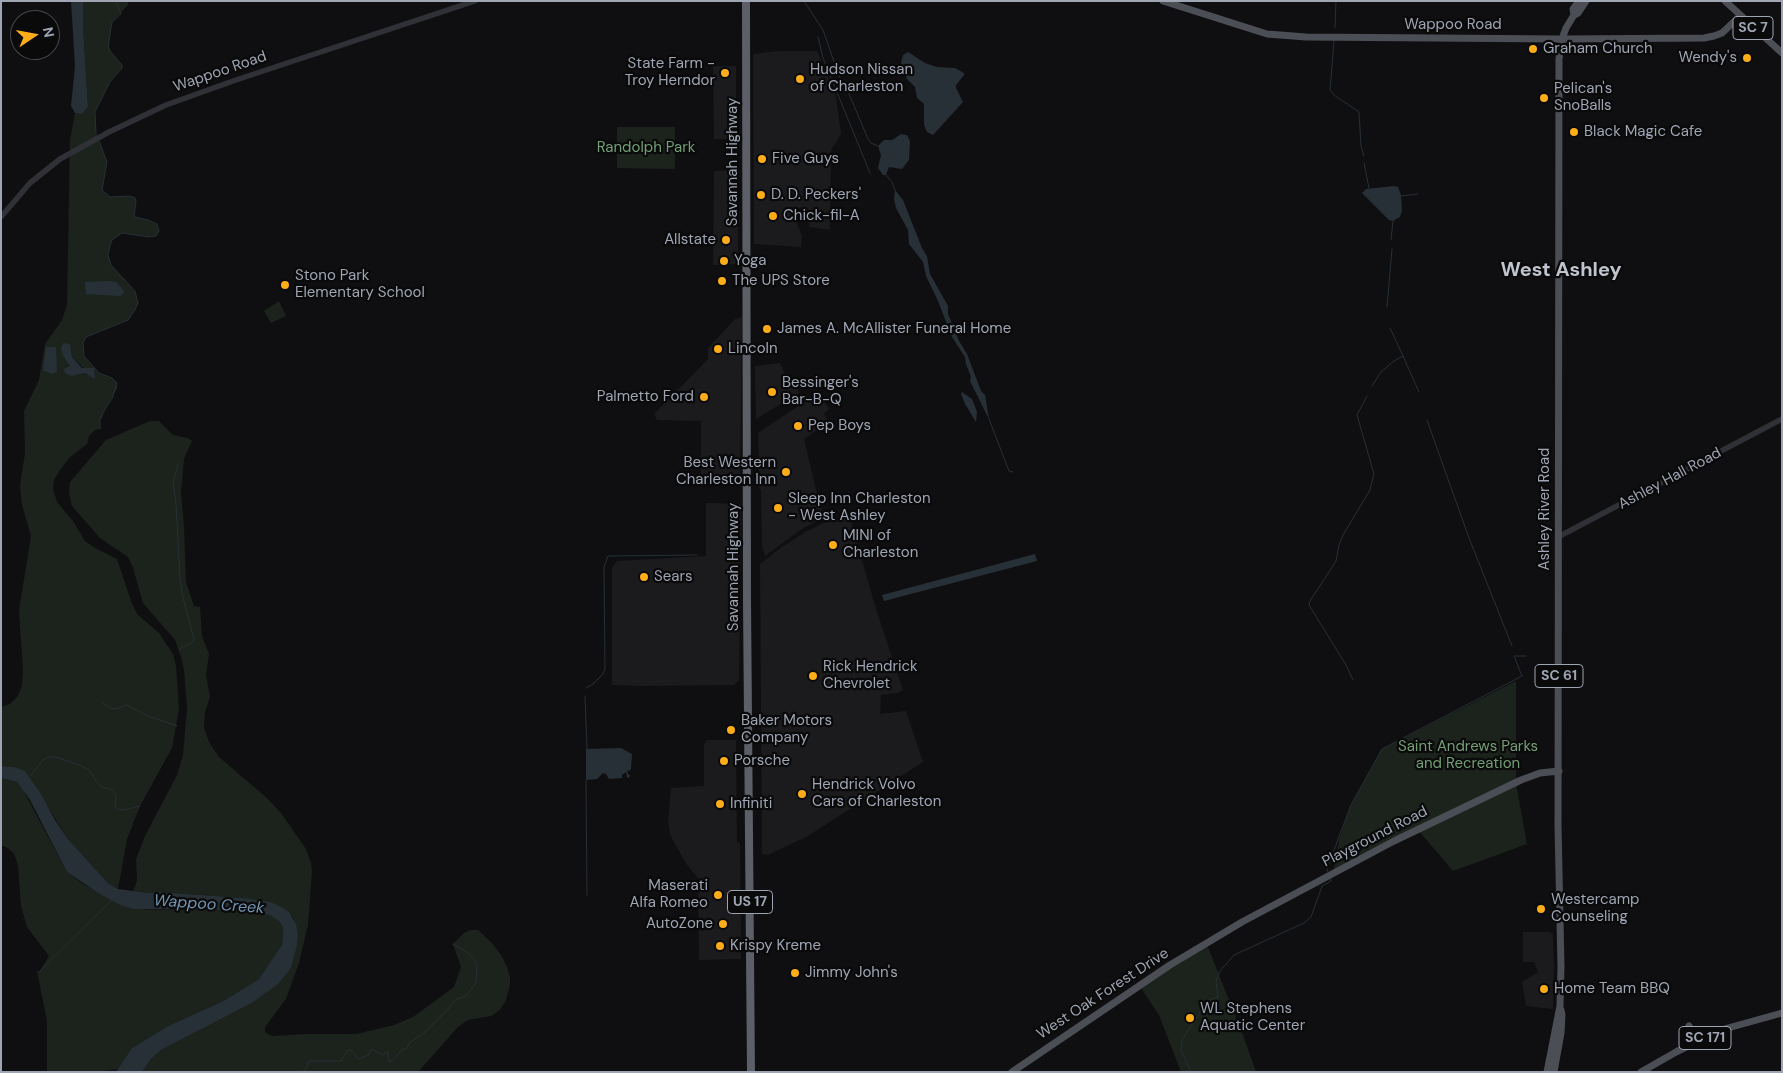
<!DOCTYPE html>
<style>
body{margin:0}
#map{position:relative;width:1783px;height:1073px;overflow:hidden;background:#0f0f11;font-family:"DM Sans",sans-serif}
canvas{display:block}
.frame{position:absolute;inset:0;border:2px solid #9fa5b3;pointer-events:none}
.north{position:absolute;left:10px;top:10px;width:50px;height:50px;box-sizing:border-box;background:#0a0a0b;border:1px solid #46484e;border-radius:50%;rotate:78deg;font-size:14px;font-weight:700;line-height:20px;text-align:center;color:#9fa5b3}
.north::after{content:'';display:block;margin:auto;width:18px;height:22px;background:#fdad1a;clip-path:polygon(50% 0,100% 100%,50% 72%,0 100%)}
</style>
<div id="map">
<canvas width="1783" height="1073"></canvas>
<div class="frame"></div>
<div class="north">N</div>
</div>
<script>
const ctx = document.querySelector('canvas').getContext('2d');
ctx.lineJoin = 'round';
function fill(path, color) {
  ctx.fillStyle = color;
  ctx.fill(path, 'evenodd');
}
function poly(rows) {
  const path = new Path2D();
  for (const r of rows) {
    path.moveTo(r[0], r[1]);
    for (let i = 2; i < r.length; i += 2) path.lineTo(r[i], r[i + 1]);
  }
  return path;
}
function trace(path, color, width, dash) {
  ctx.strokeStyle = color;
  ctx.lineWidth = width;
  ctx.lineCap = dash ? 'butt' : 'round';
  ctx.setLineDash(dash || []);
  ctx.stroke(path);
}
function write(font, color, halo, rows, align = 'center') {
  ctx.font = font + ' "DM Sans",sans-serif';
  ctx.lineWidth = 4.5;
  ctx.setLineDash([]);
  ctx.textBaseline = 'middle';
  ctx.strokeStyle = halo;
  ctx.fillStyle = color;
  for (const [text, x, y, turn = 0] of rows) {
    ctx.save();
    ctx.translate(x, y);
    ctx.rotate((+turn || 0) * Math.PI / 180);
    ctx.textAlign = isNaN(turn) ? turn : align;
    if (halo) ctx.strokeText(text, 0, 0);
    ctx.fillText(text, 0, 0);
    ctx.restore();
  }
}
const built = poly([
 [777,51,817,51,836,96,841,134,835,145,834,144,831,151,830,230,809,227,808,208,802,207,792,211,802,236,801,247,754,244,753,54],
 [713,66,736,66,736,139,714,139],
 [738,170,738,264,713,265,714,171],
 [742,317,740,475,705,477,701,475,701,421,657,420,654,414,708,359,708,348,735,319],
 [780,363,787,379,793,378,799,393,756,419,755,366],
 [819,392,829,409,824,414,829,422,804,439,816,490,824,517,799,531,765,556,762,547,761,490,757,485,759,466,758,433],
 [706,503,741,504,739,680,734,685,641,686,612,685,612,568,617,561,706,556],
 [846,518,851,522,876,609,903,690,898,693,881,695,880,714,906,711,923,762,808,836,768,855,762,854,760,564,779,549,805,532,824,523],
 [707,740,736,740,737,842,740,843,741,959,699,960,698,878,687,865,671,837,668,822,671,788,704,786,704,744],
 [1523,932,1549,932,1553,934,1554,969,1553,1009,1526,1006,1522,982,1538,972,1534,962,1523,962]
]);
const green = poly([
 [83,1,128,1,128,5,112,22,109,46,110,51,122,65,122,68,110,82,95,112,96,132,107,162,102,190,110,197,130,196,135,198,136,201,134,216,148,220,157,224,159,231,156,236,149,237,122,233,112,240,108,255,111,265,135,291,138,303,135,310,128,320,86,337,83,343,84,356,99,373,112,378,117,383,117,389,105,409,100,420,100,429,95,430,89,436,87,444,69,458,60,470,54,480,53,489,57,502,73,521,85,541,97,549,117,559,131,601,137,614,159,633,173,654,176,666,179,709,172,748,140,806,127,839,118,889,108,883,68,839,29,777,14,767,1,766,1,707,10,704,18,696,22,685,23,670,19,610,31,536,22,505,20,485,25,453,24,411,39,380,45,344,62,320,67,305,70,140,75,113,82,114,88,107,83,26],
 [70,344,72,357,94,378,85,373,72,376],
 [617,127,675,127,675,169,617,168],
 [279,301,286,316,271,323,264,311],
 [150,421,159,421,173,435,188,438,192,441,184,459,181,493,184,527,186,582,194,606,200,607,202,636,209,654,206,675,210,697,205,712,204,728,209,742,219,757,267,798,281,813,306,849,311,863,312,872,308,925,299,963,286,999,265,1027,265,1032,272,1036,305,1034,356,1034,394,1025,413,1017,454,987,461,967,453,944,464,933,470,930,478,930,492,943,501,955,507,967,510,977,510,985,506,1000,500,1010,491,1016,468,1020,458,1027,419,1071,142,1072,151,1059,161,1050,252,1003,291,968,298,935,293,917,280,906,243,898,160,892,148,893,133,891,137,881,136,859,145,836,177,775,183,755,187,708,184,670,181,657,175,640,143,603,133,568,128,557,100,538,72,506,69,492,70,482,106,440],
 [1516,681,1516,783,1527,844,1453,871,1418,830,1333,874,1339,840,1351,805,1382,749],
 [1,778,17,782,23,790,67,872,83,884,118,904,148,910,239,910,269,915,279,921,283,926,282,945,277,954,259,979,223,1001,168,1026,132,1048,119,1069,92,1072,47,1072,47,1021,37,971,40,971,49,956,27,927,21,906,18,865,14,854,8,848,1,845],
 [1207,945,1243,1035,1256,1072,1181,1072,1159,1015,1141,988]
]);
const water = poly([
 [71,1,83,1,83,26,88,107,82,114,75,113,71,106,75,66],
 [908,52,925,63,937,67,955,68,964,73,964,75,956,85,956,88,963,102,933,135,927,132,924,125,924,104,917,98,915,87,907,79,901,63,903,55],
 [901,134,907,135,910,141,909,160,902,169,889,167,886,175,883,175,878,168,881,155,878,146,884,140,892,140],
 [1394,186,1398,187,1401,195,1402,210,1400,217,1393,221,1389,220,1362,193,1366,189],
 [895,190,903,200,922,248,927,256,930,274,948,306,948,314,959,341,967,354,981,391,985,395,989,419,970,381,971,377,966,364,965,357,952,337,938,301,926,276,923,262,909,244,908,230,896,208,894,199],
 [110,281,116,282,121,287,124,291,123,294,120,296,86,294,85,282],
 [63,343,70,344,72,357,82,368,94,368,95,379,85,373,72,376,65,373,64,369,70,366,62,354,61,348],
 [46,347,56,347,57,372,52,374,43,370],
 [962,392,972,399,977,412,976,422,965,404,961,394],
 [1035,554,1037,561,884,601,882,595],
 [621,748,632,754,631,769,629,771,627,770,628,774,630,775,629,778,627,777,626,772,622,775,622,778,609,779,606,774,603,773,597,779,586,780,586,749],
 [1,766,14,767,25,771,41,794,55,820,68,839,108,883,118,889,148,893,160,892,243,898,270,902,280,906,289,912,296,924,298,935,297,945,291,968,278,984,252,1003,161,1050,151,1059,142,1072,116,1072,132,1048,168,1026,223,1001,259,979,282,945,283,927,279,921,269,915,239,910,133,909,118,904,98,893,67,872,30,800,17,782,1,778]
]);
const stream = poly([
 [804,1,823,30,839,76,847,89,868,139,871,143,878,146],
 [1335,28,1336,1],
 [818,37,823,58,870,173],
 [1334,41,1330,90,1334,95,1359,112,1361,146,1364,156],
 [96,133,95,112,110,82,122,68,122,65,110,51,108,46,112,22,121,14,116,1],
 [99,141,107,162,102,190,110,197,130,196,135,198,136,201,134,217,148,220,157,224,159,231,156,236,149,237,122,233,112,240,110,246,108,255,111,265,135,291,138,303,135,310,128,320,86,337,83,343,84,356,99,373,112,378,117,383,112,399,105,409,100,420,100,429],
 [1364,163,1369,188],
 [886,175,892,182,895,190],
 [1401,196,1418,194],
 [1391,240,1393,221],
 [1387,307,1392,249],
 [1403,356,1419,392],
 [1372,386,1381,372,1394,361,1403,356,1390,328],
 [989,419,1009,471,1013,472],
 [1427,420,1469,538,1512,646],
 [178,464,173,483,176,504,180,578,182,594,194,639,193,642,179,649],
 [1353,680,1346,665,1309,605,1310,601,1336,561,1339,545,1343,535,1370,490,1374,474,1357,415,1367,396],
 [586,688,593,684,603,674,605,669,604,567,608,556,697,555],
 [585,696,587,749],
 [103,703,110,708,116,709,127,705,148,716,177,726],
 [30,776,43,760,49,757,56,757,79,765,89,770,97,782,102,787,113,790,116,796,115,806,117,809,123,810,140,806],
 [586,780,587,895],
 [1328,872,1327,869,1334,850,1351,805,1382,749,1522,676,1514,656,1526,656],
 [40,971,113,899],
 [1204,1006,1207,1001,1218,997,1216,981,1220,971,1234,955,1304,923,1311,917,1322,886,1331,881,1331,879],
 [290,1072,305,1071,309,1061,341,1061,349,1049,354,1053,358,1059,369,1055,370,1050,372,1049,382,1055,388,1052,389,1062,392,1061,402,1050,407,1048,409,1043,424,1033,451,1006,455,1000,466,996,476,983,477,966,474,959,468,953,453,944],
 [1191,1072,1181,1050,1182,1040,1201,1011]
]);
const minor = poly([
 [1,217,30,183,60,159,109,132,166,105,236,80,475,1],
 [1558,537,1782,419]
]);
const major = poly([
 [1163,1,1267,34,1306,37,1562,39,1704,38,1714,36,1722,33,1740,16],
 [1725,1,1782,53],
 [1574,15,1573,9,1579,1],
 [1688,1046,1692,1035,1691,1030,1689,1026],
 [1012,1072,1170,965,1242,922,1394,841,1521,780,1540,773,1559,771],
 [1547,1072,1560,1006,1561,967,1558,825,1559,59,1562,39,1566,28,1574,15,1578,13,1586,1],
 [1554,1072,1561,1033,1562,1015,1561,1010],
 [1641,1072,1676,1052,1704,1038,1728,1028,1782,1013]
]);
const highway = poly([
 [746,1,747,601,751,1072]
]);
const markers = [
 [1533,49,5,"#fdad1a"],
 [1747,58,5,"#fdad1a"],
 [725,73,5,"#fdad1a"],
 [800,79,5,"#fdad1a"],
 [1544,98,5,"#fdad1a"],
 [1574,132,5,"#fdad1a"],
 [762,159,5,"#fdad1a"],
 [761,195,5,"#fdad1a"],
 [773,216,5,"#fdad1a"],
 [726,240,5,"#fdad1a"],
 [724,261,5,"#fdad1a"],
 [722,281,5,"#fdad1a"],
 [285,285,5,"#fdad1a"],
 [767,329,5,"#fdad1a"],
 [718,349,5,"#fdad1a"],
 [772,392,5,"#fdad1a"],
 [704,397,5,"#fdad1a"],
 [798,426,5,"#fdad1a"],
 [786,472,5,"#fdad1a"],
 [778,508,5,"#fdad1a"],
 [833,545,5,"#fdad1a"],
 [644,577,5,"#fdad1a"],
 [813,676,5,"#fdad1a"],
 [731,730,5,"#fdad1a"],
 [724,761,5,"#fdad1a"],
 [802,794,5,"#fdad1a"],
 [720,804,5,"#fdad1a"],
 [718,895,5,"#fdad1a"],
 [1541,909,5,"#fdad1a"],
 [723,924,5,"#fdad1a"],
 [720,946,5,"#fdad1a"],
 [795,973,5,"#fdad1a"],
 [1544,989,5,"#fdad1a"],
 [1190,1018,5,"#fdad1a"]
];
const shields = [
 [1753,28,40],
 [1559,676,48],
 [750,902,45],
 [1705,1038,52]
];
const shieldNames = [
 ["SC 7",1753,28],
 ["SC 61",1559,676],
 ["US 17",750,902],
 ["SC 171",1705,1038]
];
const streetNames = [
 ["Wappoo Road",1453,25],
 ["Wappoo Road",220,72,-19],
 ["Savannah Highway",733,162,-90],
 ["Ashley Hall Road",1670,479,-28],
 ["Ashley River Road",1545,509,-90],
 ["Savannah Highway",734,567,-90],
 ["Playground Road",1375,837,-27],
 ["West Oak Forest Drive",1103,994,-33]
];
const poiNames = [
 ["Graham Church",1543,49],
 ["Wendy's",1737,58,"right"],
 ["State Farm -",715,64,"right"],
 ["Troy Herndor",715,81,"right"],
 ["Hudson Nissan",810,70],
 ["of Charleston",810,87],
 ["Pelican's",1554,89],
 ["SnoBalls",1554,106],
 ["Black Magic Cafe",1584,132],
 ["Five Guys",772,159],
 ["D. D. Peckers'",771,195],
 ["Chick-fil-A",783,216],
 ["Allstate",716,240,"right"],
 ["Yoga",734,261],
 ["Stono Park",295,276],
 ["Elementary School",295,293],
 ["The UPS Store",732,281],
 ["James A. McAllister Funeral Home",777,329],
 ["Lincoln",728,349],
 ["Bessinger's",782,383],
 ["Bar-B-Q",782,400],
 ["Palmetto Ford",694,397,"right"],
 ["Pep Boys",808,426],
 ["Best Western",776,463,"right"],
 ["Charleston Inn",776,480,"right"],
 ["Sleep Inn Charleston",788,499],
 ["- West Ashley",788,516],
 ["MINI of",843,536],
 ["Charleston",843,553],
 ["Sears",654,577],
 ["Rick Hendrick",823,667],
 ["Chevrolet",823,684],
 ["Baker Motors",741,721],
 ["Company",741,738],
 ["Porsche",734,761],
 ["Hendrick Volvo",812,785],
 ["Cars of Charleston",812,802],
 ["Infiniti",730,804],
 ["Maserati",708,886,"right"],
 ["Alfa Romeo",708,903,"right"],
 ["Westercamp",1551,900],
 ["Counseling",1551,917],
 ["AutoZone",713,924,"right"],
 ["Krispy Kreme",730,946],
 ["Jimmy John's",805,973],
 ["Home Team BBQ",1554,989],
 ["WL Stephens",1200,1009],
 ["Aquatic Center",1200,1026]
];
const parkNames = [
 ["Randolph Park",646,148],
 ["Saint Andrews Parks",1468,747],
 ["and Recreation",1468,764]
];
const waterNames = [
 ["Wappoo Creek",209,905,4]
];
const districtNames = [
 ["West Ashley",1561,271]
];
fill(built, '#1b1b1e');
fill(green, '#1b231c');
fill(water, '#273036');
trace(stream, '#273036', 1);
trace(minor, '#303136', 5.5);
trace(major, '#4c4e55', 7);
trace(highway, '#5c5f67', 8);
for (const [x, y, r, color] of markers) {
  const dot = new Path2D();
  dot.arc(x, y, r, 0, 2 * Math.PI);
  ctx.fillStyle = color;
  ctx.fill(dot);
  trace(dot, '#0a0a0b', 2);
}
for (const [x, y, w] of shields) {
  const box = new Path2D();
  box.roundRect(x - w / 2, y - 11.5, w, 23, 4);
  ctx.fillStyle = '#0a0a0b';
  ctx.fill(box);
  trace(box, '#9fa5b3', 1);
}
write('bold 14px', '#9fa5b3', null, shieldNames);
write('15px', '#9fa5b3', '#0a0a0b', streetNames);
write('15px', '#9fa5b3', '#0a0a0b', poiNames, 'left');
write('15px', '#749f76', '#0a0a0b', parkNames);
write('italic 16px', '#7395b1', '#0a0a0b', waterNames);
write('bold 20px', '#c0c4ce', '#0a0a0b', districtNames);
</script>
